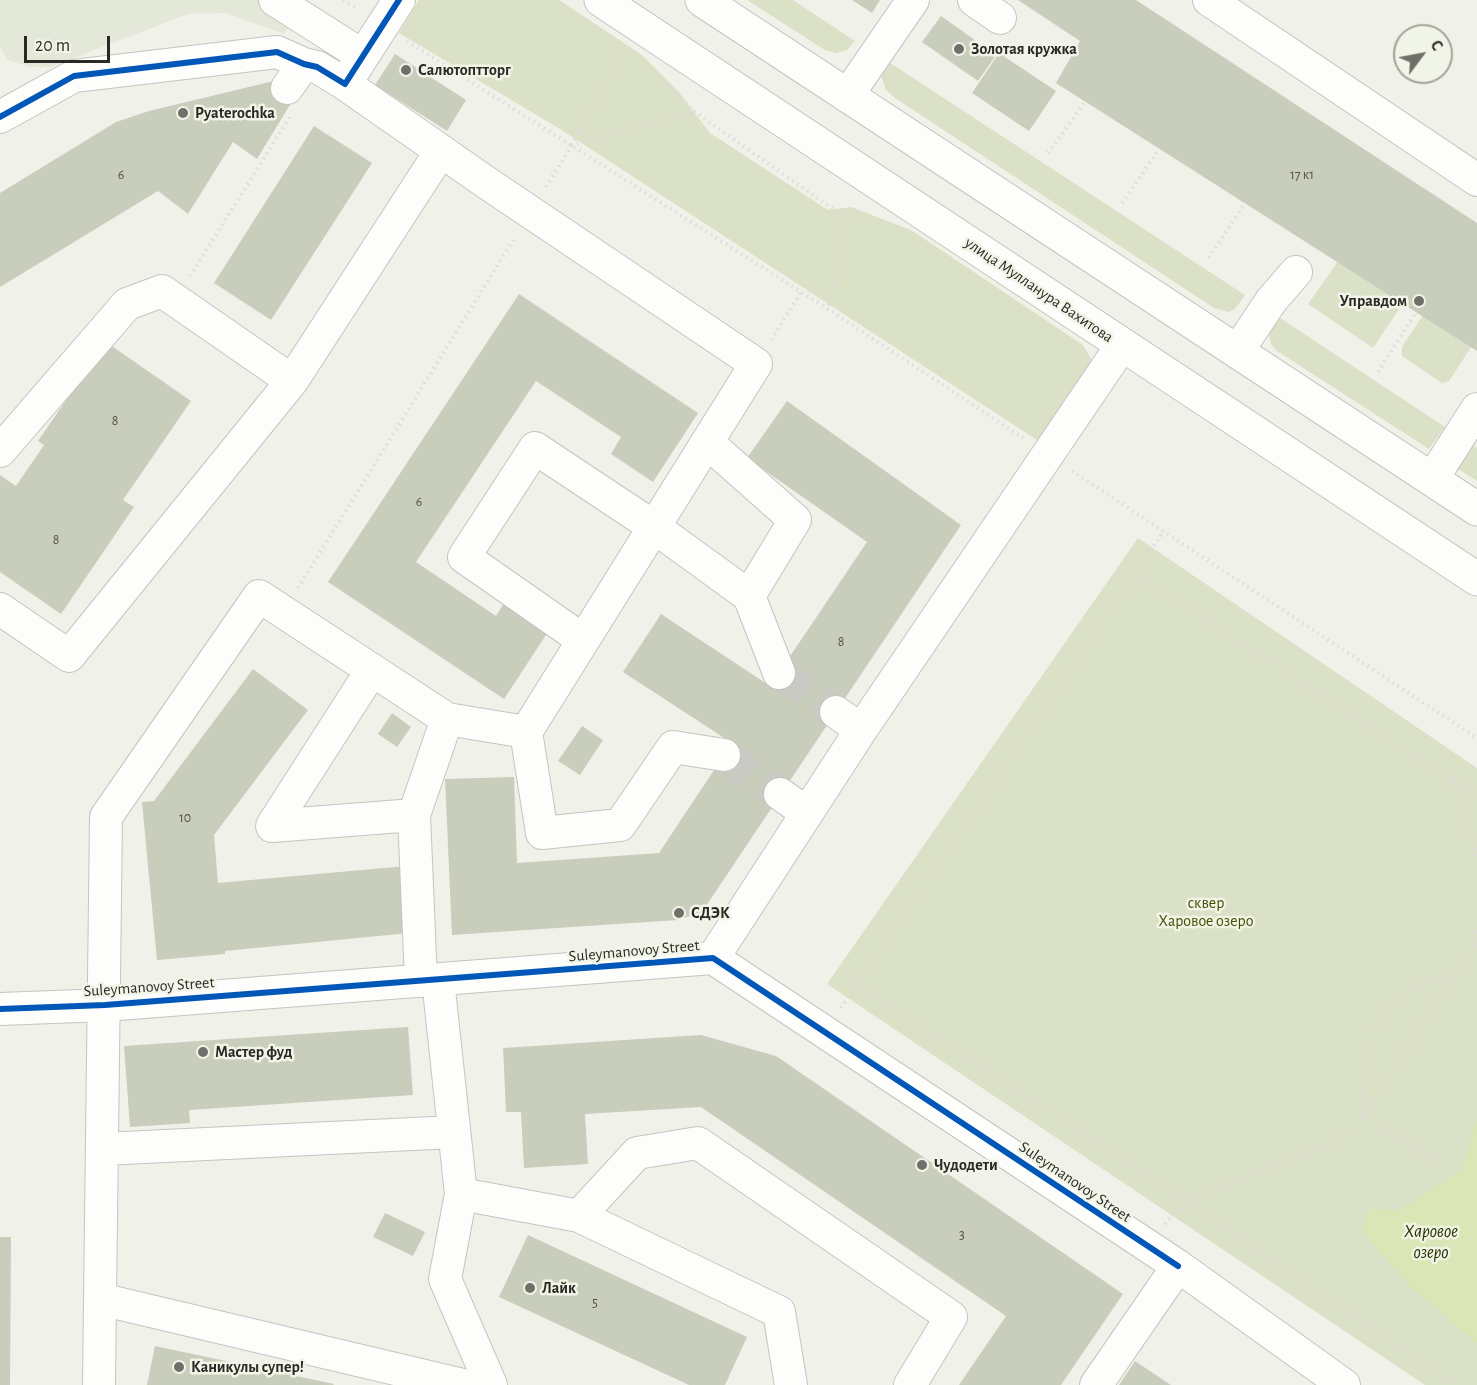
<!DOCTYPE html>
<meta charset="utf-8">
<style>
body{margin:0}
#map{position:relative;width:1477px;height:1385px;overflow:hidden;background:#f0f2ea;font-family:"Alegreya Sans",sans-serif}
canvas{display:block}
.north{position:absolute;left:1393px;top:24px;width:60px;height:60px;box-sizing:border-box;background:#f1f5e7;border:2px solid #a1a499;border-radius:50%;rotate:58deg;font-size:16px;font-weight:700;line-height:24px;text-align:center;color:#292a25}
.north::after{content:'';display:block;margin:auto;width:21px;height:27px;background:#6f706a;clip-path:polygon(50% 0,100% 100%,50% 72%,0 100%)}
.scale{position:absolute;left:24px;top:36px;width:86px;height:27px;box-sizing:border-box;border:3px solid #292a25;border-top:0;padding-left:8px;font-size:18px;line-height:21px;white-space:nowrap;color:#292a25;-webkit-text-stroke:4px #f1f5e7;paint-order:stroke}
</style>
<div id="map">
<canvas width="1477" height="1385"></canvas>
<div class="north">С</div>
<div class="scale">20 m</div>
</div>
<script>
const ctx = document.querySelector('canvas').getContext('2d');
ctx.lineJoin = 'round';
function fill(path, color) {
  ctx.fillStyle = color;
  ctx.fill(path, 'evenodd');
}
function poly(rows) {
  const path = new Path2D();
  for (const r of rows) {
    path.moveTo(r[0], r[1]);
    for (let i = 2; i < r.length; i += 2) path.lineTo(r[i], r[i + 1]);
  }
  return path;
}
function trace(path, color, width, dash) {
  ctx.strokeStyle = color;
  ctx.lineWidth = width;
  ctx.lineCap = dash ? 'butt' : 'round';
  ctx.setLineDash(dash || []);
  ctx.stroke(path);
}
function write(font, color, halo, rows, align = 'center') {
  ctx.font = font + ' "Alegreya Sans",sans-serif';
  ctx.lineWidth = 5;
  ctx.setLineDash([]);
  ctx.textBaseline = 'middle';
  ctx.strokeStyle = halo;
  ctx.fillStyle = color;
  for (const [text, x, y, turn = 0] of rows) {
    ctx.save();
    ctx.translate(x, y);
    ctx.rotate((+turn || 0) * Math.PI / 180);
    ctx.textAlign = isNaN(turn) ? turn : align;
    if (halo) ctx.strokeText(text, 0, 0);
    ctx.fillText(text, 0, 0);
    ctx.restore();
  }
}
const built = poly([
 [0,0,308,0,284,34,226,13,188,14,50,67,30,67,8,60,0,47]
]);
const green = poly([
 [419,0,559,0,642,55,678,91,710,133,828,210,851,207,911,230,1083,345,1091,359,1090,370,1043,444,560,129,399,33],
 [747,0,793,0,855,41,847,50,836,53,825,50],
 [881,57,1245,295,1235,309,1229,312,1214,308,895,98,886,90,882,79],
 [1344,253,1407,297,1373,348,1308,304],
 [1427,309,1475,341,1449,381,1442,383,1402,356,1402,347],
 [1277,316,1445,427,1429,449,1277,351,1271,344,1269,336],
 [1463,439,1477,448,1477,481,1447,462],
 [1138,538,1477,768,1477,1385,1425,1385,827,984]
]);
const water = poly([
 [1477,1119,1477,1343,1411,1287,1363,1232,1368,1209,1399,1210,1462,1170]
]);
const building = poly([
 [852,0,880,0,872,13],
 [1018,0,1136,0,1477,223,1477,351,1056,83,1080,41],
 [941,16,996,55,978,81,922,42],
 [999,53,1056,91,1029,131,972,93],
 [395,54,466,100,447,131,375,85],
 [278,80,296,95,257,159,233,142,188,214,158,191,0,287,0,193,116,122,149,111],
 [314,126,372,163,271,320,214,283],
 [519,294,698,413,653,482,611,454,621,437,536,381,416,562,496,616,504,603,548,632,504,699,328,582],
 [106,342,191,401,123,500,134,507,61,614,0,572,0,475,16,486,44,445,38,441],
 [787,401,961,525,702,912,678,920,452,935,445,779,514,777,517,863,659,853,732,743,623,672,661,614,770,686,867,542,747,458],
 [253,669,308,710,214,835,218,883,406,866,409,933,225,951,225,954,157,960,142,802,154,801],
 [392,713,411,727,397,747,378,734],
 [582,726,603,740,580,775,558,761],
 [408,1027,413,1095,189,1110,190,1123,130,1127,124,1046],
 [701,1035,776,1056,1123,1294,1061,1385,959,1385,1006,1316,701,1107,585,1114,588,1164,524,1168,521,1112,506,1112,503,1048],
 [385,1213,425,1232,413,1256,373,1237],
 [528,1235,747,1337,725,1385,689,1385,499,1297],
 [0,1237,11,1237,10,1385,0,1385],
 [155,1346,334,1384,333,1385,147,1385],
 [1135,1361,1171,1385,1119,1385]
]);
const minorTunnel = poly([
 [779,673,836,712],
 [724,755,780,794]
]);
const path = poly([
 [343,0,358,9],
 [407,41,828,309,1023,438],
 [625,50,572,145,695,112],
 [665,81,695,112,850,221,828,309],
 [1048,153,1085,102],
 [546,187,572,145],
 [1122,203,1159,149],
 [1209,258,1245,203],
 [190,276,290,117],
 [771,340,801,292],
 [1378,372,1416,312],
 [1072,471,1477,738],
 [1135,574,1477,795],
 [298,588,515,237],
 [1454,780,1469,819,1477,859],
 [1475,945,1477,927],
 [857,985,1184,1200,1454,1385],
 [841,1008,1164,531],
 [1441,1164,1362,1117,1362,1072,1370,1039,1390,1007,1420,984,1459,972],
 [1165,1224,1184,1200,1336,1143,1362,1117,1477,944]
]);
const minor = poly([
 [275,0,363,56],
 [974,0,1000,18],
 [1209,0,1477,180],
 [345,84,487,183,756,364,526,732,447,719,414,815,272,826,372,670,447,719],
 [287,88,304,64],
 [847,96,913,0],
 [0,117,74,76,277,52,304,64,317,67,345,84,399,0],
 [1237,352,1271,301,1296,272],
 [292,381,441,151],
 [706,444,707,442,795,520,749,596],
 [0,451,127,304,162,291,292,381,69,656,0,609],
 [1432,479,1477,409],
 [583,640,464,557,535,448,654,527,749,596,779,673],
 [836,712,861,730],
 [526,732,542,833,620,825,673,747,724,755],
 [780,794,807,813],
 [414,815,421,981],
 [713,958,861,730,1122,345],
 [438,980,461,1194,579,1216,637,1153,698,1143,951,1317,910,1385],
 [0,1009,105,1005,713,958,1178,1266,1344,1385],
 [103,1149,454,1132],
 [461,1194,445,1279,491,1385],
 [579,1216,779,1312,791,1385],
 [100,1299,106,817,259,596,372,670],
 [99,1385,100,1299,463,1385],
 [1096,1385,1178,1266]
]);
const major = poly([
 [601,0,1477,579],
 [702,0,1477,509]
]);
const cycleway = poly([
 [0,117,74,76,277,52,304,64,317,67,345,84,399,0],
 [0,1009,105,1005,713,958,1178,1266]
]);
const markers = [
 [959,49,6,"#6f706a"],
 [406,70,6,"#6f706a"],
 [183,113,6,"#6f706a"],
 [1419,301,6,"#6f706a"],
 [679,913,6,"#6f706a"],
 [203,1052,6,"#6f706a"],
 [922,1165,6,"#6f706a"],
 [530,1288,6,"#6f706a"],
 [179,1367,6,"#6f706a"]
];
const numberNames = [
 ["6",121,175],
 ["17 к1",1302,175],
 ["8",115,421],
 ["6",419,502],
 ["8",56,540],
 ["8",841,642],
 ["10",185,818],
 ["3",962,1235],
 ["5",595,1303]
];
const poiNames = [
 ["Золотая кружка",971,49],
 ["Салютоптторг",418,70],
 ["Pyaterochka",195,113],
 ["Управдом",1407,301,"right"],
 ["СДЭК",691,913],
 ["Мастер фуд",215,1052],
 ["Чудодети",934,1165],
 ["Лайк",542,1288],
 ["Каникулы супер!",191,1367]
];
const streetNames = [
 ["улица Мулланура Вахитова",1039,290,34],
 ["Suleymanovoy Street",634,951,-5],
 ["Suleymanovoy Street",149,987,-4],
 ["Suleymanovoy Street",1075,1182,34]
];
const parkNames = [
 ["сквер",1206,903],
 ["Харовое озеро",1206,921]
];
const waterNames = [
 ["Харовое",1431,1232],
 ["озеро",1431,1253]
];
fill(built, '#e4e8d9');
fill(green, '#dae1c6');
fill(water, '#dae6b5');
fill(building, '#c8cdbc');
trace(minorTunnel, '#c8cac3', 32, [32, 16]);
trace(minor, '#c3c5bf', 34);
trace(major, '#c3c5bf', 35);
trace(path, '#dbdcd9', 4, [1.5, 4.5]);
trace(minor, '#fdfdfc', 32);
trace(major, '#fdfdfc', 33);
trace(cycleway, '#0057b8', 6);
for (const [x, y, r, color] of markers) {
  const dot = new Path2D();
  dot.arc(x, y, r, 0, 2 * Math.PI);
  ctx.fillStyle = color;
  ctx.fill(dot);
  trace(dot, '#f1f5e7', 2);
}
write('14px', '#51534b', null, numberNames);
write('bold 16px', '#292a25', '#f1f5e7', poiNames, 'left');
write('16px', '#292a25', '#f1f5e7', streetNames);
write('16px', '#435001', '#f1f5e7', parkNames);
write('italic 18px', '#2a3300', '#f1f5e7', waterNames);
</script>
